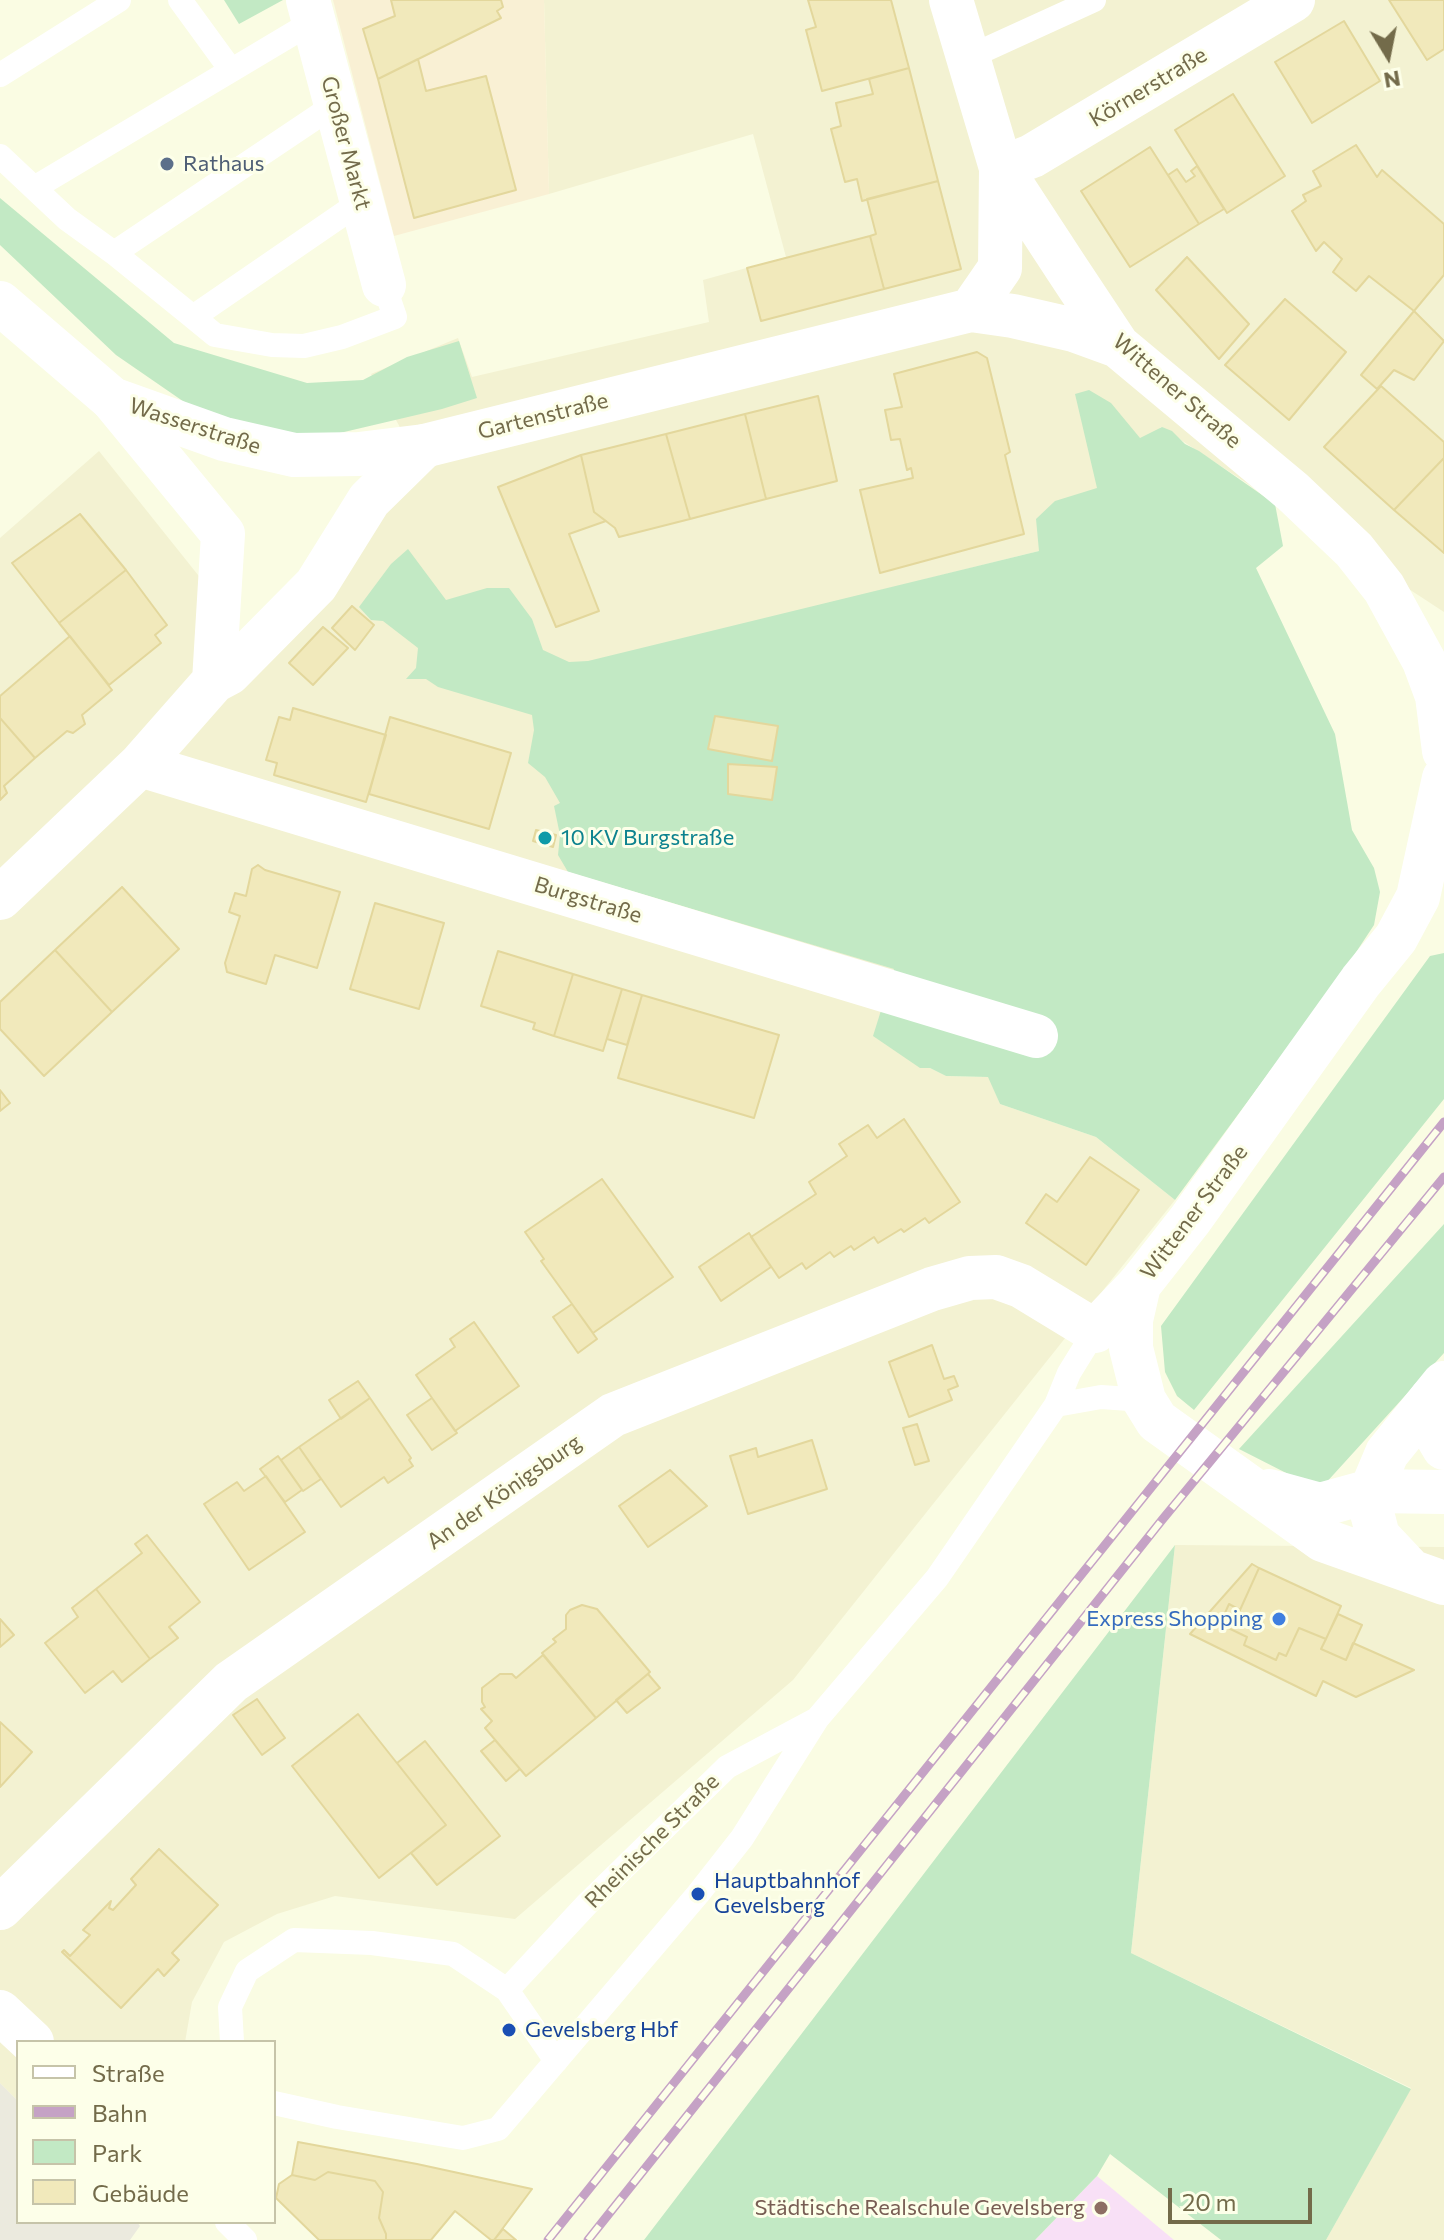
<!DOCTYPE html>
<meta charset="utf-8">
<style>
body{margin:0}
#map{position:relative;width:1444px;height:2240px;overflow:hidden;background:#fafce3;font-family:Commissioner,sans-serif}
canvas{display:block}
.legend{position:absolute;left:16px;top:2040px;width:260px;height:184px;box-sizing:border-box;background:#fdffe9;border:2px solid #c6c4a9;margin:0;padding:10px 14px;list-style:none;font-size:24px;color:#736b4a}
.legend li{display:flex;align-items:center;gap:16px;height:40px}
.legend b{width:40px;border:2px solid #c6c4a9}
.north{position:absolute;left:1348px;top:16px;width:80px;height:80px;-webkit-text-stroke:6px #fdffe9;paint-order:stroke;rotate:170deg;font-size:22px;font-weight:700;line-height:32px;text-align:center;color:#736b4a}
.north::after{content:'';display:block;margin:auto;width:28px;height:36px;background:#736b4a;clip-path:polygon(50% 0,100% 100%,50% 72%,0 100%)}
.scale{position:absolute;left:1168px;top:2188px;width:144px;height:36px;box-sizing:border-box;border:4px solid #736b4a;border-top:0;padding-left:10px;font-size:24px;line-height:28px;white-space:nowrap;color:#736b4a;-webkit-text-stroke:6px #fdffe9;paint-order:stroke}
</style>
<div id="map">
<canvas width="1444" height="2240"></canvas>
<ul class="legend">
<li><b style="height:10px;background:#fff"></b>Straße</li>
<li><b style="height:10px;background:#c5a2c5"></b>Bahn</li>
<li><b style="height:22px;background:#c2e9c4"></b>Park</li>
<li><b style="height:22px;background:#f1e9bb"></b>Gebäude</li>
</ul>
<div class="north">N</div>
<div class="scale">20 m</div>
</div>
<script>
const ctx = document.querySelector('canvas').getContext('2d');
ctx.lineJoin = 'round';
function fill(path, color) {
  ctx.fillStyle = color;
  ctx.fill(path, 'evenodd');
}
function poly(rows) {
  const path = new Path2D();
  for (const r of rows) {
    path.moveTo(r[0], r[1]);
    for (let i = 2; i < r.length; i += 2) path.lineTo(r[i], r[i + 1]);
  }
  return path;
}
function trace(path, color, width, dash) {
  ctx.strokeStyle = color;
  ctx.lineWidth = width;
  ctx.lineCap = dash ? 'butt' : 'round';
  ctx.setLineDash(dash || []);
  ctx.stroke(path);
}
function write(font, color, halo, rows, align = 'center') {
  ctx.font = font + ' Commissioner,sans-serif';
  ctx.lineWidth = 6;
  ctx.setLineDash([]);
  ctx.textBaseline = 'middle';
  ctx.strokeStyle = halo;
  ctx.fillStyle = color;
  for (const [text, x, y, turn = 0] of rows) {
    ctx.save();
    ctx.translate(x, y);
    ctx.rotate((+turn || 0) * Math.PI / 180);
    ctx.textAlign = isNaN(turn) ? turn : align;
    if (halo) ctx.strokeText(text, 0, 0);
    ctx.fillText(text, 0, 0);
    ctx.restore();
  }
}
const residential = poly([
 [544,0,1444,0,1444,612,1161,427,1039,551,761,620,778,934,895,969,930,1068,946,1076,989,1077,1000,1104,1096,1137,1175,1200,793,1680,515,1919,335,1896,277,1914,224,1942,192,2002,185,2042,18,2042,18,2101,0,2083,0,538,99,451,202,580,210,692,421,466,371,374,458,338,472,377,709,322,703,280,786,257,753,134,549,194],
 [1175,1545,1444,1547,1444,2240,1326,2240,1411,2088,1131,1953]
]);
const commercial = poly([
 [333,0,544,0,549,194,394,236]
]);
const industrial = poly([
 [0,2083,18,2101,18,2222,137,2222,140,2226,130,2240,0,2240]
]);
const education = poly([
 [1097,2176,1174,2240,1035,2240]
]);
const green = poly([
 [224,0,283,0,239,24],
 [0,198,174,343,307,383,363,380,407,357,459,341,477,398,442,409,310,440,235,422,190,406,116,355,0,245],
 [1089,390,1111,403,1140,438,1162,427,1172,431,1185,444,1199,451,1275,504,1283,546,1256,568,1335,734,1352,830,1374,868,1380,892,1374,925,1341,975,1175,1200,1096,1137,1000,1104,988,1077,946,1076,930,1068,920,1068,873,1036,894,969,568,872,558,855,560,835,554,806,560,803,545,777,528,763,534,730,532,715,438,687,426,679,406,679,416,668,418,648,383,621,371,620,359,607,391,564,408,549,446,600,487,588,509,588,532,619,543,650,569,662,588,661,1039,551,1036,519,1055,501,1097,488,1075,394],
 [1444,953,1444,1099,1194,1410,1177,1396,1165,1372,1161,1326,1430,956],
 [1444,1224,1444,1353,1324,1485,1296,1478,1239,1449],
 [1175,1545,1131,1953,1411,2089,1326,2240,1221,2240,1110,2154,1097,2176,1035,2240,644,2240]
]);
const building = poly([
 [391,0,501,0,503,7,497,11,501,18,378,79,363,29,395,16,391,0],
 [808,0,891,0,909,68,822,91,806,30,816,27,808,0],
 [1389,0,1444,0,1444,49,1427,60,1389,0],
 [1344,21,1380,81,1312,123,1275,62,1344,21],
 [418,59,426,91,486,76,516,190,414,218,378,79,418,59],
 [909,68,938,181,862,201,857,179,845,182,831,129,841,126,836,103,873,94,869,79,909,68],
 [1233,94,1285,176,1227,213,1175,130,1233,94],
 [1356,145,1377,177,1382,170,1444,224,1444,275,1414,311,1369,276,1356,291,1333,272,1342,259,1324,242,1316,251,1292,211,1306,201,1303,195,1321,186,1313,171,1356,145],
 [1150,147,1199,224,1130,267,1081,191,1150,147],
 [1197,166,1224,209,1199,224,1168,175,1177,169,1186,182,1195,176,1191,171,1197,166],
 [938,181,961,269,884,289,870,236,876,234,867,199,938,181],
 [870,236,884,289,761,321,747,268,870,236],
 [1187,257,1249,324,1219,359,1156,290,1187,257],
 [1285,299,1346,352,1289,420,1225,365,1285,299],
 [1414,311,1444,341,1414,380,1394,370,1377,389,1361,375,1414,311],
 [977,352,987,358,1010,452,1005,455,1024,534,880,573,860,490,913,478,911,468,907,470,900,439,891,440,885,410,902,407,894,374,977,352],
 [1381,386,1444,442,1444,458,1394,510,1324,447,1381,386],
 [818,396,837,481,766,499,745,414,818,396],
 [745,414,766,499,690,519,666,434,745,414],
 [666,434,690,519,619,537,615,528,594,512,581,455,666,434],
 [581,455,594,512,606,521,569,534,599,611,556,627,498,487,581,455],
 [1444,458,1444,553,1394,510,1444,458],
 [80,514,126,570,59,623,12,563,80,514],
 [126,570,167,625,155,635,161,643,109,685,59,623,126,570],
 [352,606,374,625,355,650,332,628,352,606],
 [323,627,348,648,313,685,289,663,323,627],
 [70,636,112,690,82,715,85,724,73,733,67,731,35,758,0,718,0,696,70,636],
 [293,708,386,735,366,802,274,775,277,763,266,760,279,717,290,720,293,708],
 [715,716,778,726,772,761,708,749,715,716],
 [390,717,511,753,489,829,369,794,390,717],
 [0,718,35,758,4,786,7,793,0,800,0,718],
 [728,764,777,767,772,800,728,794,728,764],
 [536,830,556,835,553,847,533,841,536,830],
 [258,865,265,870,340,892,317,968,275,955,266,984,227,972,225,963,240,916,229,912,235,893,246,896,252,869,258,865],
 [122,887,179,949,112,1012,55,950,122,887],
 [375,903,444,923,419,1009,350,989,375,903],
 [55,950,112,1012,44,1076,0,1029,0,1002,55,950],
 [498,951,573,974,554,1036,533,1029,535,1023,481,1006,498,951],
 [573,974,622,989,603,1051,554,1036,573,974],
 [622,989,642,995,627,1045,607,1039,622,989],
 [642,995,779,1035,754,1118,618,1078,642,995],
 [0,1090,10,1103,0,1111,0,1090],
 [904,1119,960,1202,929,1223,925,1218,904,1232,901,1229,878,1243,874,1237,854,1250,851,1246,834,1257,830,1252,806,1269,802,1263,779,1278,751,1237,816,1194,809,1182,847,1156,839,1144,868,1125,877,1138,904,1119],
 [1090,1157,1139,1190,1086,1265,1026,1223,1046,1194,1057,1202,1090,1157],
 [602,1179,673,1277,593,1333,541,1261,544,1259,525,1232,602,1179],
 [749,1233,771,1267,721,1301,699,1267,749,1233],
 [572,1304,597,1339,578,1353,553,1317,572,1304],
 [474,1322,519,1386,455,1431,416,1375,455,1347,450,1339,474,1322],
 [932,1345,944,1379,954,1376,958,1386,948,1390,952,1400,909,1417,889,1362,932,1345],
 [358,1381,370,1398,341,1419,329,1400,358,1381],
 [370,1398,411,1458,409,1460,413,1466,388,1483,384,1477,341,1507,299,1447,370,1398],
 [432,1398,457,1433,432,1450,407,1415,432,1398],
 [917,1424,929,1461,915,1465,903,1428,917,1424],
 [812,1440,827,1489,748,1514,730,1456,756,1448,758,1457,812,1440],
 [299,1447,321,1479,303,1491,281,1460,299,1447],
 [278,1456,302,1490,285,1502,260,1469,278,1456],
 [670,1470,707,1506,648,1547,619,1506,670,1470],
 [266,1476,305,1532,249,1570,204,1504,237,1482,244,1491,266,1476],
 [147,1535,200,1602,169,1627,178,1638,150,1659,96,1589,142,1553,135,1544,147,1535],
 [1252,1564,1259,1568,1240,1610,1229,1604,1220,1624,1247,1637,1244,1645,1276,1660,1279,1653,1286,1656,1299,1628,1326,1639,1321,1649,1346,1660,1353,1643,1414,1670,1356,1697,1323,1681,1316,1696,1190,1634,1252,1564],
 [1259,1568,1341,1606,1326,1639,1299,1628,1286,1656,1279,1653,1276,1660,1244,1645,1247,1637,1220,1624,1229,1604,1240,1610,1259,1568],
 [96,1589,150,1659,122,1682,113,1671,85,1693,45,1643,78,1617,72,1608,96,1589],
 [582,1605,597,1609,650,1672,596,1718,542,1653,556,1642,553,1639,566,1629,566,1615,570,1610,582,1605],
 [1338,1614,1362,1625,1346,1660,1321,1649,1338,1614],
 [0,1619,14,1635,0,1647,0,1619],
 [543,1655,596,1718,526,1776,485,1728,492,1721,481,1709,485,1707,482,1702,482,1688,500,1674,512,1674,516,1678,543,1655],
 [648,1674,660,1688,627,1713,616,1700,648,1674],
 [257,1699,285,1738,262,1755,233,1715,257,1699],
 [358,1714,446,1825,379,1878,292,1766,358,1714],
 [0,1722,32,1752,0,1787,0,1722],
 [495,1740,520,1769,506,1781,481,1751,495,1740],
 [425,1741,500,1836,437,1885,411,1853,446,1825,397,1763,425,1741],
 [159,1849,218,1905,172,1953,179,1960,164,1976,158,1969,121,2008,62,1952,64,1950,70,1956,90,1935,83,1930,111,1901,109,1908,113,1910,136,1885,131,1879,159,1849],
 [298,2142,417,2164,532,2189,494,2240,491,2240,455,2211,431,2240,386,2240,386,2234,379,2218,383,2192,375,2181,328,2172,315,2180,292,2175,298,2142],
 [328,2172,375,2181,383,2192,379,2218,386,2234,386,2240,319,2240,276,2198,279,2184,292,2175,315,2180,328,2172],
 [503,2229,516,2240,494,2240,503,2229]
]);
const service = poly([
 [180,0,231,70],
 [967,58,1094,0],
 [0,75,119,0],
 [0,156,34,188,314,21],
 [34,188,67,219,114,253],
 [362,201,193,317,215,335,272,345,304,346,342,337,395,317,384,285],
 [193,317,114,253,336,104],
 [1056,1405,1101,1397,1144,1400],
 [507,1990,588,1903,727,1767,815,1720],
 [232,2042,230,2007,247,1971,294,1940,372,1943,453,1954,507,1990,556,2061],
 [274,2103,337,2117,463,2138,498,2129,698,1894,742,1838,817,1719,937,1578,1056,1405,1069,1373,1095,1331],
 [227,2222,245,2240]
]);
const minor = poly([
 [308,0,384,285],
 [1001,168,1032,156,1293,0],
 [112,399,223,534,214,681],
 [140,765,1036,1036],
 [0,898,140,765,214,681,229,673,316,585,369,500,424,446],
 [1431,1399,1434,1431,1444,1448],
 [1371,1491,1444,1492],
 [0,1908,231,1682,613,1415,932,1289,970,1278,996,1277,1021,1286,1095,1331,1139,1285],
 [0,2012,32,2042]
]);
const secondary = poly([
 [951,0,1001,168,1067,269,1118,346,1293,492,1354,550,1384,588,1424,661,1437,696,1444,751],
 [0,303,112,399,224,439,294,455,359,454,424,446,971,310,1013,316,1074,330,1118,346],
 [971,310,1000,268,1001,168],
 [1444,778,1418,897,1396,938,1361,981,1190,1220,1139,1285,1131,1320,1131,1348,1144,1400,1157,1421,1323,1540,1444,1583],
 [1269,1491,1320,1505,1371,1491],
 [1410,1570,1378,1536,1372,1513,1371,1491,1387,1453,1444,1383]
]);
const rail = poly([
 [548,2240,1444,1122],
 [588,2240,1162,1520,1444,1177]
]);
const markers = [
 [167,164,8,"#5c6f8a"],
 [545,838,8,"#0f9aa8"],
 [1279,1619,8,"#3f7fe0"],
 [698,1894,8,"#1a4fb4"],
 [509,2030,8,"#1a4fb4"],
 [1101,2208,8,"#8d6e63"]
];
const streetNames = [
 ["Körnerstraße",1148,87,-31],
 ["Großer Markt",346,143,75],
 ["Wittener Straße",1177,391,41],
 ["Gartenstraße",543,416,-14],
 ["Wasserstraße",195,426,18],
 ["Burgstraße",588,900,17],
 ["Wittener Straße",1194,1212,-53],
 ["An der Königsburg",504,1492,-35],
 ["Rheinische Straße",652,1841,-45]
];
const serviceNames = [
 ["Rathaus",183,164]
];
const cultureNames = [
 ["10 KV Burgstraße",561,838]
];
const shopNames = [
 ["Express Shopping",1263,1619]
];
const transitNames = [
 ["Hauptbahnhof",714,1881],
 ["Gevelsberg",714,1906],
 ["Gevelsberg Hbf",525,2030]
];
const educationNames = [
 ["Städtische Realschule Gevelsberg",1085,2208]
];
fill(residential, '#f3f2d2');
fill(commercial, '#f9f0d4');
fill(industrial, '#ebeade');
fill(education, '#f8e0f6');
fill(green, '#c2e9c4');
fill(building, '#f1e9bb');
trace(building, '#e3d79c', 2);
trace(service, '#fff', 24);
trace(minor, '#fff', 44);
trace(secondary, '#fff', 44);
trace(rail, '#c5a2c5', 9);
trace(rail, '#fdffe9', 6, [18]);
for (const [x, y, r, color] of markers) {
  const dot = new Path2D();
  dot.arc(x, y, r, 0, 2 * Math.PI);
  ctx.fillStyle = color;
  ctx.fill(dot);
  trace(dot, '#fdffe9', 3);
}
write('22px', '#736b4a', '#fdffe9', streetNames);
write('22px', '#4e5e75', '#fdffe9', serviceNames, 'left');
write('22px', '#0d838f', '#fdffe9', cultureNames, 'left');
write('22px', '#366cbe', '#fdffe9', shopNames, 'right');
write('22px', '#164399', '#fdffe9', transitNames, 'left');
write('22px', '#785e54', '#fdffe9', educationNames, 'right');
</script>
